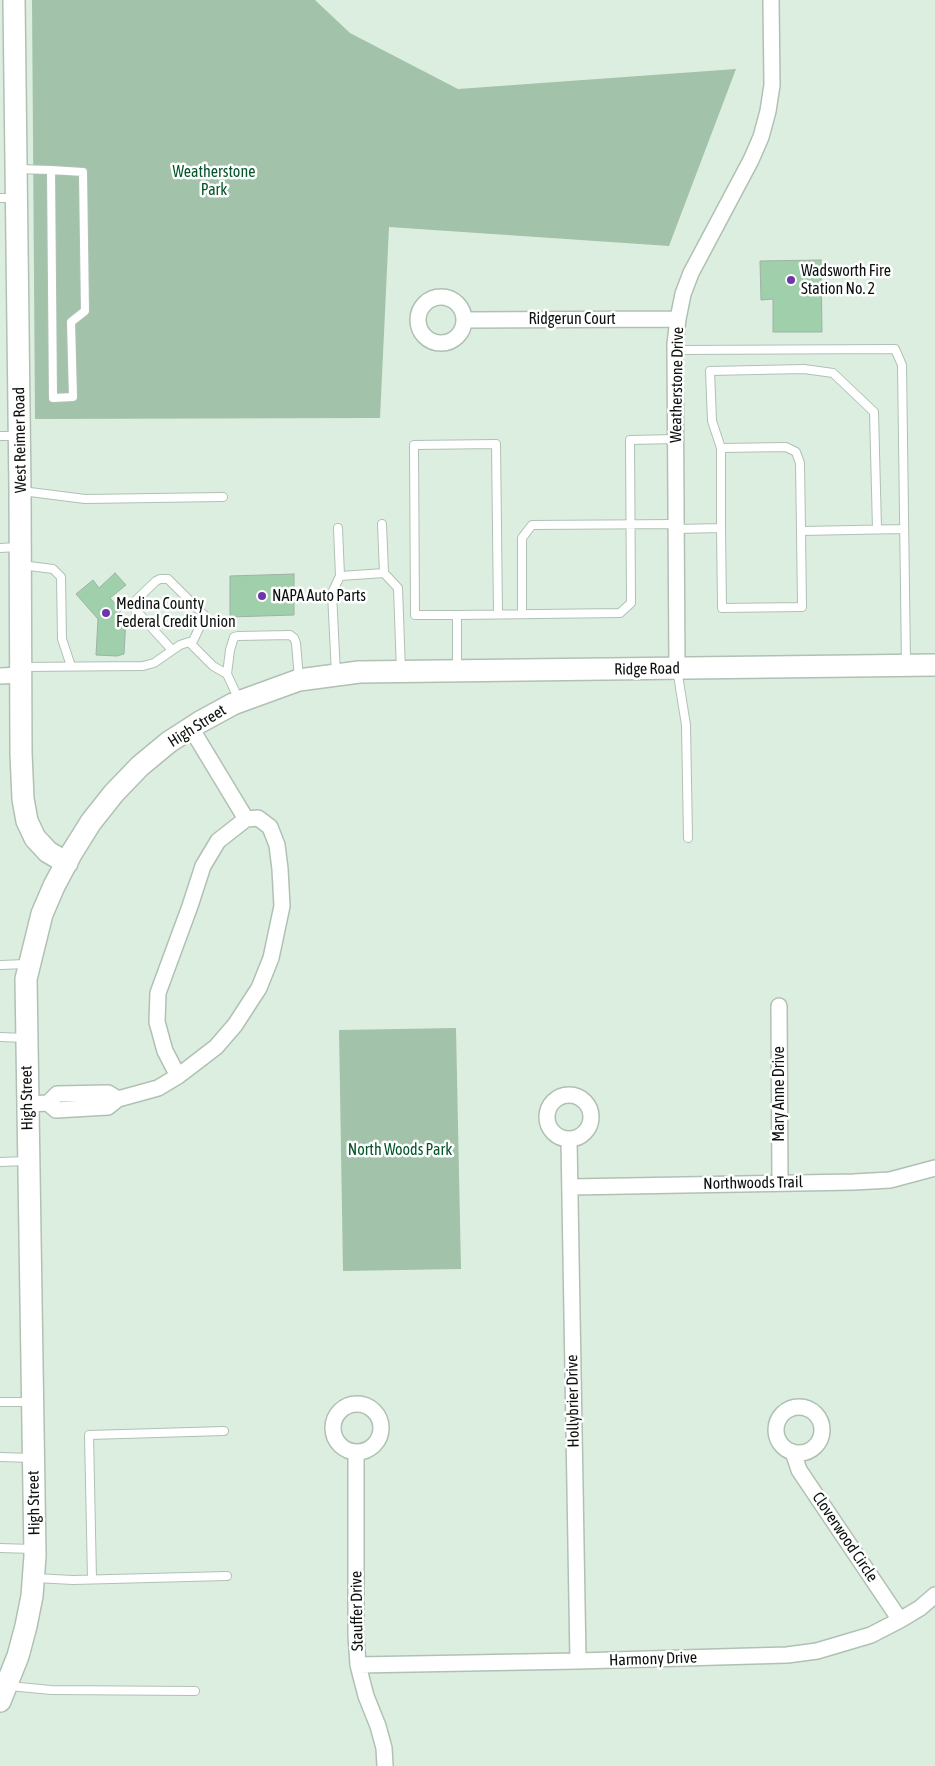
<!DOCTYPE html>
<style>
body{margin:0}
canvas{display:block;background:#dceee0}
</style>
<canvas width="935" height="1766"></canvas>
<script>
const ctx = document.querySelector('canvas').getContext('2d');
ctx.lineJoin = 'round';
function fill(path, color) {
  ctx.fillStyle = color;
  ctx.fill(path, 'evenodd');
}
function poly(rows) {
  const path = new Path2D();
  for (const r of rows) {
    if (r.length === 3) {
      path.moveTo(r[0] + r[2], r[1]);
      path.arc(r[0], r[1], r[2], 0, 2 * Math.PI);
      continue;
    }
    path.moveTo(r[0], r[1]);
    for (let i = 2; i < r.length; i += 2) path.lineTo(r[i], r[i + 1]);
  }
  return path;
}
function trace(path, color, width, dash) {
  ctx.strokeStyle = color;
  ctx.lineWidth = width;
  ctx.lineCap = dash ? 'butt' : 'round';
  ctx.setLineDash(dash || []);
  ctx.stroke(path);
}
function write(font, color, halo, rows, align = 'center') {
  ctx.font = font + ' "Asap Condensed",sans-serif';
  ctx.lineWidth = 5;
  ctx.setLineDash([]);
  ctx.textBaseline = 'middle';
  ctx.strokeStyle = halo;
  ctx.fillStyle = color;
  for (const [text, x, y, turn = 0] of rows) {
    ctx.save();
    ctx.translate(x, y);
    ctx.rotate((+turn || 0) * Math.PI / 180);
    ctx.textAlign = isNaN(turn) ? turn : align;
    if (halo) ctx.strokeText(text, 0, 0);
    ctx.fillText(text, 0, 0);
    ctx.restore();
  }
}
const green = poly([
 [32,0,315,0,350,33,458,89,736,69,669,246,389,227,380,418,35,419],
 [456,1028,461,1269,343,1271,339,1030]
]);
const building = poly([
 [821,260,822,332,773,332,773,299,761,300,760,261,821,260],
 [115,573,126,585,110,598,120,609,120,617,126,618,124,654,117,656,96,655,98,619,76,594,93,580,99,588,115,573],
 [294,574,294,615,230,617,230,576,294,574]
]);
const lane = poly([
 [17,169,51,170,83,172,85,311,71,322,73,397,53,398,51,170],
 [0,198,15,198],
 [676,350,895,349,902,365,906,663],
 [0,436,18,436],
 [721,448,721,528],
 [22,491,85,499,223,497],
 [382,524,384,573,398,588,401,671],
 [676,529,721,528,722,608,802,607,801,531,904,529],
 [801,531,800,463,796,452,786,447,721,448,712,421,710,371,804,369,833,373,874,412,877,529],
 [0,548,18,547],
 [21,565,53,569,61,577,62,639,71,666],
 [340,576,384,573],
 [498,614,496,444,414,445,415,615,457,615,620,613,631,603,630,440,676,439],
 [522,614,522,538,532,525,676,524],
 [457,615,457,671],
 [172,650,132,606,132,604,156,581,160,579,168,579,205,616,192,643],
 [21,667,143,666,154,663,180,645,189,642,213,666,227,674,239,700],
 [677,669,686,725,688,838],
 [227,674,230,650,234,637,238,636,290,635,294,638,296,643,299,679],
 [336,674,332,593,340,576,338,528],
 [0,965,27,964],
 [0,1037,25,1038],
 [0,1162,26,1161],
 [0,1402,30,1402],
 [0,1457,31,1458],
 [0,1548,33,1549],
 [35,1578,73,1580,227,1576],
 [92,1579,89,1435,224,1431],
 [9,1686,51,1690,195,1691]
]);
const street = poly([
 [441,320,23],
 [465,320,678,319],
 [677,669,675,344,678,319,683,294,691,273,751,160,761,137,768,111,772,85,771,0],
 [0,676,21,675],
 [191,728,246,819],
 [779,1006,780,1183],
 [569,1117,22],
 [118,1099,158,1088,178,1076,186,1070,216,1047,235,1025,259,988,271,958,282,906,280,869,277,845,270,827,258,818,246,819,218,841,203,866,190,906,158,993,157,1022,165,1051,178,1076],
 [27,1104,48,1103,57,1094,108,1093,118,1099,108,1107,56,1110,48,1103],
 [569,1140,578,1661],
 [570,1187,854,1182,890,1180,935,1168],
 [357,1428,24],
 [799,1430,23],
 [793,1452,799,1470,900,1620],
 [356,1453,356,1635,358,1665,366,1696,378,1726,384,1748,385,1766],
 [358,1665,578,1661,787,1655,817,1651,871,1635,900,1620,920,1608,935,1595]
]);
const secondary = poly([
 [14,0,20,491,21,753,23,799,27,821,35,838,48,852,67,863],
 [0,1701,18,1656,26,1626,32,1596,35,1556,26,979,42,914,54,886,71,854,91,822,114,793,140,766,169,742,200,722,233,704,299,680,359,672,935,665]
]);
const markers = [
 [791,280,5,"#6f35ab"],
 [262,596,5,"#6f35ab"],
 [106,613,5,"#6f35ab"]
];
const parkNames = [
 ["Weatherstone",214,172],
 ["Park",214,190],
 ["North Woods Park",400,1150]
];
const poiNames = [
 ["Wadsworth Fire",801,271],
 ["Station No. 2",801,289],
 ["NAPA Auto Parts",272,596],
 ["Medina County",116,604],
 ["Federal Credit Union",116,622]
];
const streetNames = [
 ["Ridgerun Court",572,319],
 ["Weatherstone Drive",677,385,-89],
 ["West Reimer Road",20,440,-91],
 ["Ridge Road",647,669,-1],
 ["High Street",197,726,-32],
 ["Mary Anne Drive",779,1094,-90],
 ["High Street",27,1098,-91],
 ["Northwoods Trail",753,1183,-1],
 ["Hollybrier Drive",573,1401,-91],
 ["High Street",34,1503,-91],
 ["Cloverwood Circle",845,1537,56],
 ["Stauffer Drive",357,1611,-91],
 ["Harmony Drive",653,1659,-2]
];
fill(green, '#a3c2aa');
fill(building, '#9fd0ab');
trace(building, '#a0b1a3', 1);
trace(lane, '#b0c1b4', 10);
trace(street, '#b0c1b4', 18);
trace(secondary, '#b0c1b4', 24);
trace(lane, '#fff', 8);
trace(street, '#fff', 15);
trace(secondary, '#fff', 21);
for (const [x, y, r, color] of markers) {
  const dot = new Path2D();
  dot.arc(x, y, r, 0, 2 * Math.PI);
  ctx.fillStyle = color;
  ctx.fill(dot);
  trace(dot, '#fff', 2);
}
write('16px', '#04562a', '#fff', parkNames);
write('16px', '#0b110d', '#fff', poiNames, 'left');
write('16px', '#0b110d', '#fff', streetNames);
</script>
